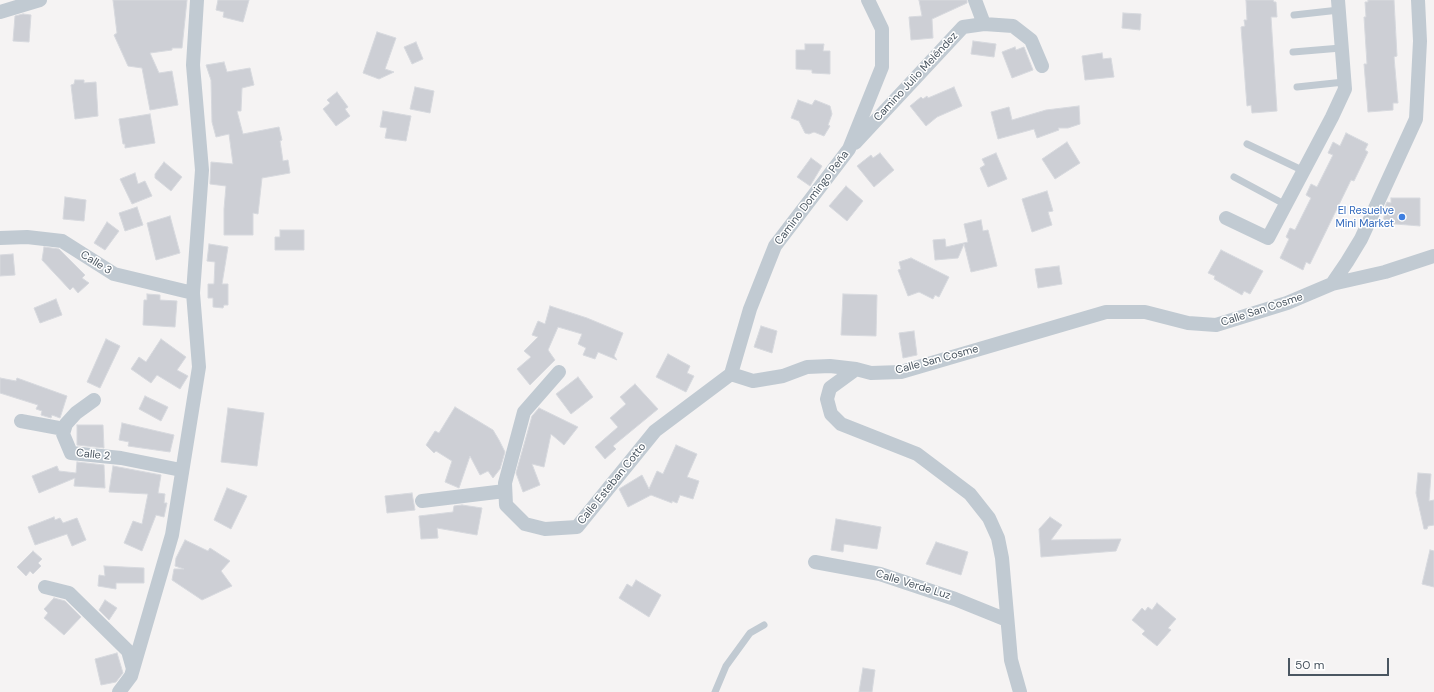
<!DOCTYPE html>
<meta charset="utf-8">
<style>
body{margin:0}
#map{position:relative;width:1434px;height:692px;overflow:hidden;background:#f5f3f3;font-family:"DM Sans",sans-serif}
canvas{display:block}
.scale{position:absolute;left:1288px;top:658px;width:101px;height:18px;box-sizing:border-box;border:2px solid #4a5661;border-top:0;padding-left:5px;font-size:12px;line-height:14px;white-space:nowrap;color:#4a5661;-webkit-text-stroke:3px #fff;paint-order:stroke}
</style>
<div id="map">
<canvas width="1434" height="692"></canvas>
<div class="scale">50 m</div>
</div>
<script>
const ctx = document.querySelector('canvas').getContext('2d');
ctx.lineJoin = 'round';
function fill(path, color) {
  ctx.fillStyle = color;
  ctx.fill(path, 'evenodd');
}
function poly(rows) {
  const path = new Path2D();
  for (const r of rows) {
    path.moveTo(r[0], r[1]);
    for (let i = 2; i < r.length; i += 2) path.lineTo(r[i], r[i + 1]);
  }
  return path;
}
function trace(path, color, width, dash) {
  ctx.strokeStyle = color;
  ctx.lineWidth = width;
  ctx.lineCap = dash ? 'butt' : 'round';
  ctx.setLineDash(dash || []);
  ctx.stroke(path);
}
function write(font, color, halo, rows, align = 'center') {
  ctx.font = font + ' "DM Sans",sans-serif';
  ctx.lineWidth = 3;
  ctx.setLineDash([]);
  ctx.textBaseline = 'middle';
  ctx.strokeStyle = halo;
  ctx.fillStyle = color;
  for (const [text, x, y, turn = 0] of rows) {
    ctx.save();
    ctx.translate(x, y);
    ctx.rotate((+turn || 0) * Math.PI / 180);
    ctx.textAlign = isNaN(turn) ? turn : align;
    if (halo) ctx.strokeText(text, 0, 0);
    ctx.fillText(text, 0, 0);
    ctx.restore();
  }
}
const building = poly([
 [113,0,187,0,182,48,172,48,172,50,150,53,159,73,172,71,178,105,150,110,142,68,128,66,114,35,117,33,113,0],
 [218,0,249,0,243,22,223,17,224,12,216,10,218,0],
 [919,0,967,0,967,3,932,19,933,38,911,40,909,17,922,16,919,0],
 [1246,0,1273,0,1274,2,1276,2,1277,17,1271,17,1277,111,1252,113,1251,105,1247,106,1241,27,1245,26,1244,20,1247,20,1246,0],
 [1368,0,1394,0,1397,56,1394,57,1398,103,1393,103,1393,110,1368,112,1364,64,1367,64,1364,17,1366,17,1365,2,1368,2,1368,0],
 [1123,13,1141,14,1140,30,1122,28,1123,13],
 [23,14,31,15,29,42,13,41,15,16,23,14],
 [377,32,396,38,385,69,394,72,379,79,363,73,377,32],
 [973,41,996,44,994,57,971,54,973,41],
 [416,42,423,59,412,64,404,47,416,42],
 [805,44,824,44,823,51,830,51,830,74,812,73,812,70,796,69,796,50,805,50,805,44],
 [1015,47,1016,50,1024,47,1033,70,1012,78,1002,52,1015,47],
 [1102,53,1103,59,1111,58,1114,77,1085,80,1082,56,1102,53],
 [224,62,227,72,250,68,254,85,242,88,241,111,237,111,243,134,279,127,282,140,280,141,283,161,288,160,290,173,262,178,258,214,253,213,253,235,224,235,224,209,226,186,210,184,210,182,211,162,233,164,229,134,216,137,212,122,211,80,206,65,224,62],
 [75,80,84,80,84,83,96,82,98,116,75,119,71,85,74,84,75,80],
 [415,87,434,91,430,113,410,109,415,87],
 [954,87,962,106,937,117,926,126,910,106,921,97,923,99,927,96,928,98,954,87],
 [337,92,348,107,345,109,350,116,336,126,323,109,330,103,327,100,337,92],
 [798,100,812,105,815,100,830,106,832,114,828,125,830,126,824,136,814,132,809,134,805,133,799,121,791,118,798,100],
 [1079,106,1080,124,1068,128,1058,128,1059,130,1037,138,1034,129,998,139,991,112,1009,107,1012,120,1046,110,1079,106],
 [383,111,411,116,406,141,385,138,387,128,380,127,383,111],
 [150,114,155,143,125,148,125,144,123,144,119,119,150,114],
 [1346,133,1368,144,1365,150,1368,152,1354,181,1351,180,1310,264,1306,262,1303,270,1280,258,1289,239,1286,237,1290,228,1295,230,1311,198,1306,195,1311,184,1317,187,1333,155,1328,153,1333,142,1340,146,1346,133],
 [1067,142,1080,163,1055,179,1042,159,1067,142],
 [880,153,894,170,874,187,857,166,871,155,873,158,880,153],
 [996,153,1007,179,988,187,980,168,985,165,982,159,996,153],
 [811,158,822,166,810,186,797,177,811,158],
 [164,162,182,177,171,191,155,178,155,174,164,162],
 [135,173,138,184,145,181,152,196,132,204,120,179,135,173],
 [846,186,863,201,847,221,829,206,846,186],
 [1047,191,1053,211,1048,212,1052,225,1032,232,1022,199,1047,191],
 [65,197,86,200,84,221,63,219,65,197],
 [1391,198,1420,198,1420,226,1383,223,1386,204,1387,202,1391,203,1391,198],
 [137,207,143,225,125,231,119,213,137,207],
 [170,216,180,253,156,260,147,223,170,216],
 [981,220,983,231,988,230,997,266,971,272,964,244,958,258,935,260,933,240,945,239,946,247,968,242,964,224,981,220],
 [107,222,119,231,105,250,94,243,107,222],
 [280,230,304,230,304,250,275,250,275,237,280,237,280,230],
 [209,244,228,247,222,284,228,284,228,305,224,305,223,308,213,307,213,298,208,298,208,284,214,284,215,262,207,261,209,244],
 [44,247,59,249,85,275,82,278,89,283,78,293,73,287,70,290,42,260,44,247],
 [1221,250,1263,271,1250,294,1244,291,1242,295,1214,279,1215,276,1208,273,1221,250],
 [13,254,15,275,0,276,0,255,13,254],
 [911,258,949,277,939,297,935,295,933,299,919,292,908,296,898,270,901,269,899,262,911,258],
 [1059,266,1062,284,1038,288,1035,269,1059,266],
 [147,294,160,295,160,300,177,301,175,327,143,325,144,300,147,300,147,294],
 [843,294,877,295,876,336,841,335,843,294],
 [56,299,62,315,40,323,34,308,56,299],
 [550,306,587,318,623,333,614,356,617,360,598,352,595,359,583,355,586,348,578,344,582,334,558,327,548,350,555,360,530,385,517,369,531,357,524,351,538,337,532,335,538,321,545,324,550,306],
 [761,326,777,331,772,353,754,347,761,326],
 [914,331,917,355,903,358,899,333,914,331],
 [106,339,120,346,100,388,87,382,106,339],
 [161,339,186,357,177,370,188,376,180,389,157,375,151,383,131,369,139,357,146,362,161,339],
 [668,354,690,366,687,373,694,376,686,392,656,377,668,354],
 [578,377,593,397,571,414,556,394,578,377],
 [0,378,16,381,17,378,67,396,60,418,52,415,51,418,41,415,42,411,36,409,38,405,0,393,0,378],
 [635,384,658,409,613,446,616,449,605,459,595,447,618,427,610,418,626,404,620,397,635,384],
 [145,396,168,407,161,421,139,409,145,396],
 [455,407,493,430,499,440,505,452,500,469,493,478,488,471,480,475,470,456,459,488,445,482,452,461,436,451,434,453,426,445,435,431,439,433,455,407],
 [228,408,264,413,257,466,221,462,228,408],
 [539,408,578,427,564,445,551,434,544,467,532,464,540,485,523,492,516,473,532,416,539,408],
 [122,423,174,435,170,452,128,446,129,442,119,440,122,423],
 [77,425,103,425,104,448,77,445,77,425],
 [676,445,697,454,687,477,699,481,693,499,680,495,677,503,672,501,672,503,651,495,628,507,619,489,642,475,649,489,657,471,663,474,676,445],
 [77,462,104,465,105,488,74,486,75,478,39,493,32,476,57,466,59,471,76,473,77,462],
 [113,466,161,475,158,493,165,494,164,503,167,503,164,517,156,515,142,551,124,543,133,521,142,524,148,494,109,492,113,466],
 [1418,473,1431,474,1429,501,1434,500,1434,525,1428,526,1427,529,1424,529,1416,493,1418,473],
 [227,488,247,496,231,529,214,520,227,488],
 [412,493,415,510,387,513,385,496,412,493],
 [462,505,482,508,477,535,437,528,438,538,421,539,419,516,453,512,454,506,462,505],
 [54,517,55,520,60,518,63,523,77,518,86,540,72,546,67,534,35,545,28,527,54,517],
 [1050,517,1062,525,1051,540,1121,539,1116,551,1041,557,1039,529,1050,517],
 [836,519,881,527,877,549,844,544,843,552,831,550,836,519],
 [185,540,208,551,210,548,230,561,221,571,232,586,202,600,172,580,174,569,184,569,175,566,176,558,185,540],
 [936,542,968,552,961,575,926,564,936,542],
 [1430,550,1434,551,1434,587,1422,584,1430,550],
 [33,551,42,559,38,563,41,566,33,574,30,571,26,576,17,567,33,551],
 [104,566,144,568,144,583,116,583,116,589,98,586,99,575,105,576,104,566],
 [636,580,661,595,649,617,619,598,627,584,632,587,636,580],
 [54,598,65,601,81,617,64,635,44,618,48,613,44,609,54,598],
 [105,600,117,608,109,620,99,610,105,600],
 [1157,603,1176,619,1168,628,1171,630,1157,646,1142,634,1145,631,1132,620,1142,608,1145,611,1148,607,1152,610,1157,603],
 [117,653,123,673,116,682,101,685,95,659,117,653],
 [863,668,875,670,872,692,859,692,863,668]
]);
const service = poly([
 [1294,15,1339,10],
 [1293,52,1341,48],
 [1297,87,1344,82],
 [1247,144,1304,171],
 [1234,177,1286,205],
 [715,692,726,666,750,633,764,625]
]);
const minor = poly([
 [975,0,984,24],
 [0,12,40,0],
 [855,143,963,27,984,24,1013,26,1031,40,1042,66],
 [1226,218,1268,238,1332,117,1345,89,1338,0],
 [0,238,27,237,62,241,114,274,193,293],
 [1332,284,1385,272,1434,256],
 [856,369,830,388,827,399,831,414,841,424,917,454,970,494,989,518,998,538,1002,558,1011,660,1020,692],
 [559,372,524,412,505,483,506,505,525,524,545,529,577,527,655,431,731,374],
 [731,374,753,381,783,376,807,367,830,366,856,369,871,373,901,372,1106,312,1145,312,1188,323,1216,325,1287,303,1332,284,1347,262,1361,239,1416,119,1420,41,1418,0],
 [731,374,750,309,775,246,849,149,882,67,882,29,868,0],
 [94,400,76,413,66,424,63,434,71,453,121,458,181,470],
 [21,421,64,429],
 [422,501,505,491],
 [815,562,880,574,955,599,1007,620],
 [45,587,69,593,128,651,133,669],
 [119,692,131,676,172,535,199,367,193,293,202,170,193,65,197,0]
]);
const markers = [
 [1402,217,4,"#3f7fe0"]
];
const streetNames = [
 ["Camino Julio Meléndez",916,77,-47],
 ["Camino Domingo Peña",812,198,-53],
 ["Calle 3",96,263,32],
 ["Calle San Cosme",1262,310,-18],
 ["Calle San Cosme",937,360,-15],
 ["Calle 2",93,455,6],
 ["Calle Esteban Cotto",612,484,-51],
 ["Calle Verde Luz",913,585,17]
];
const shopNames = [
 ["El Resuelve",1394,211],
 ["Mini Market",1394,224]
];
fill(building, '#cdcfd5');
trace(building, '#d7d9de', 1);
trace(service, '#c1cad2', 7);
trace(minor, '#c1cad2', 14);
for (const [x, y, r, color] of markers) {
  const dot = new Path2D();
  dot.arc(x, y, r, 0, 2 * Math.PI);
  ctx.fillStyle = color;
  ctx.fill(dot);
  trace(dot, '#fff', 1.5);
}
write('11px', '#4a5661', '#fff', streetNames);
write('11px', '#366cbe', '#fff', shopNames, 'right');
</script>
